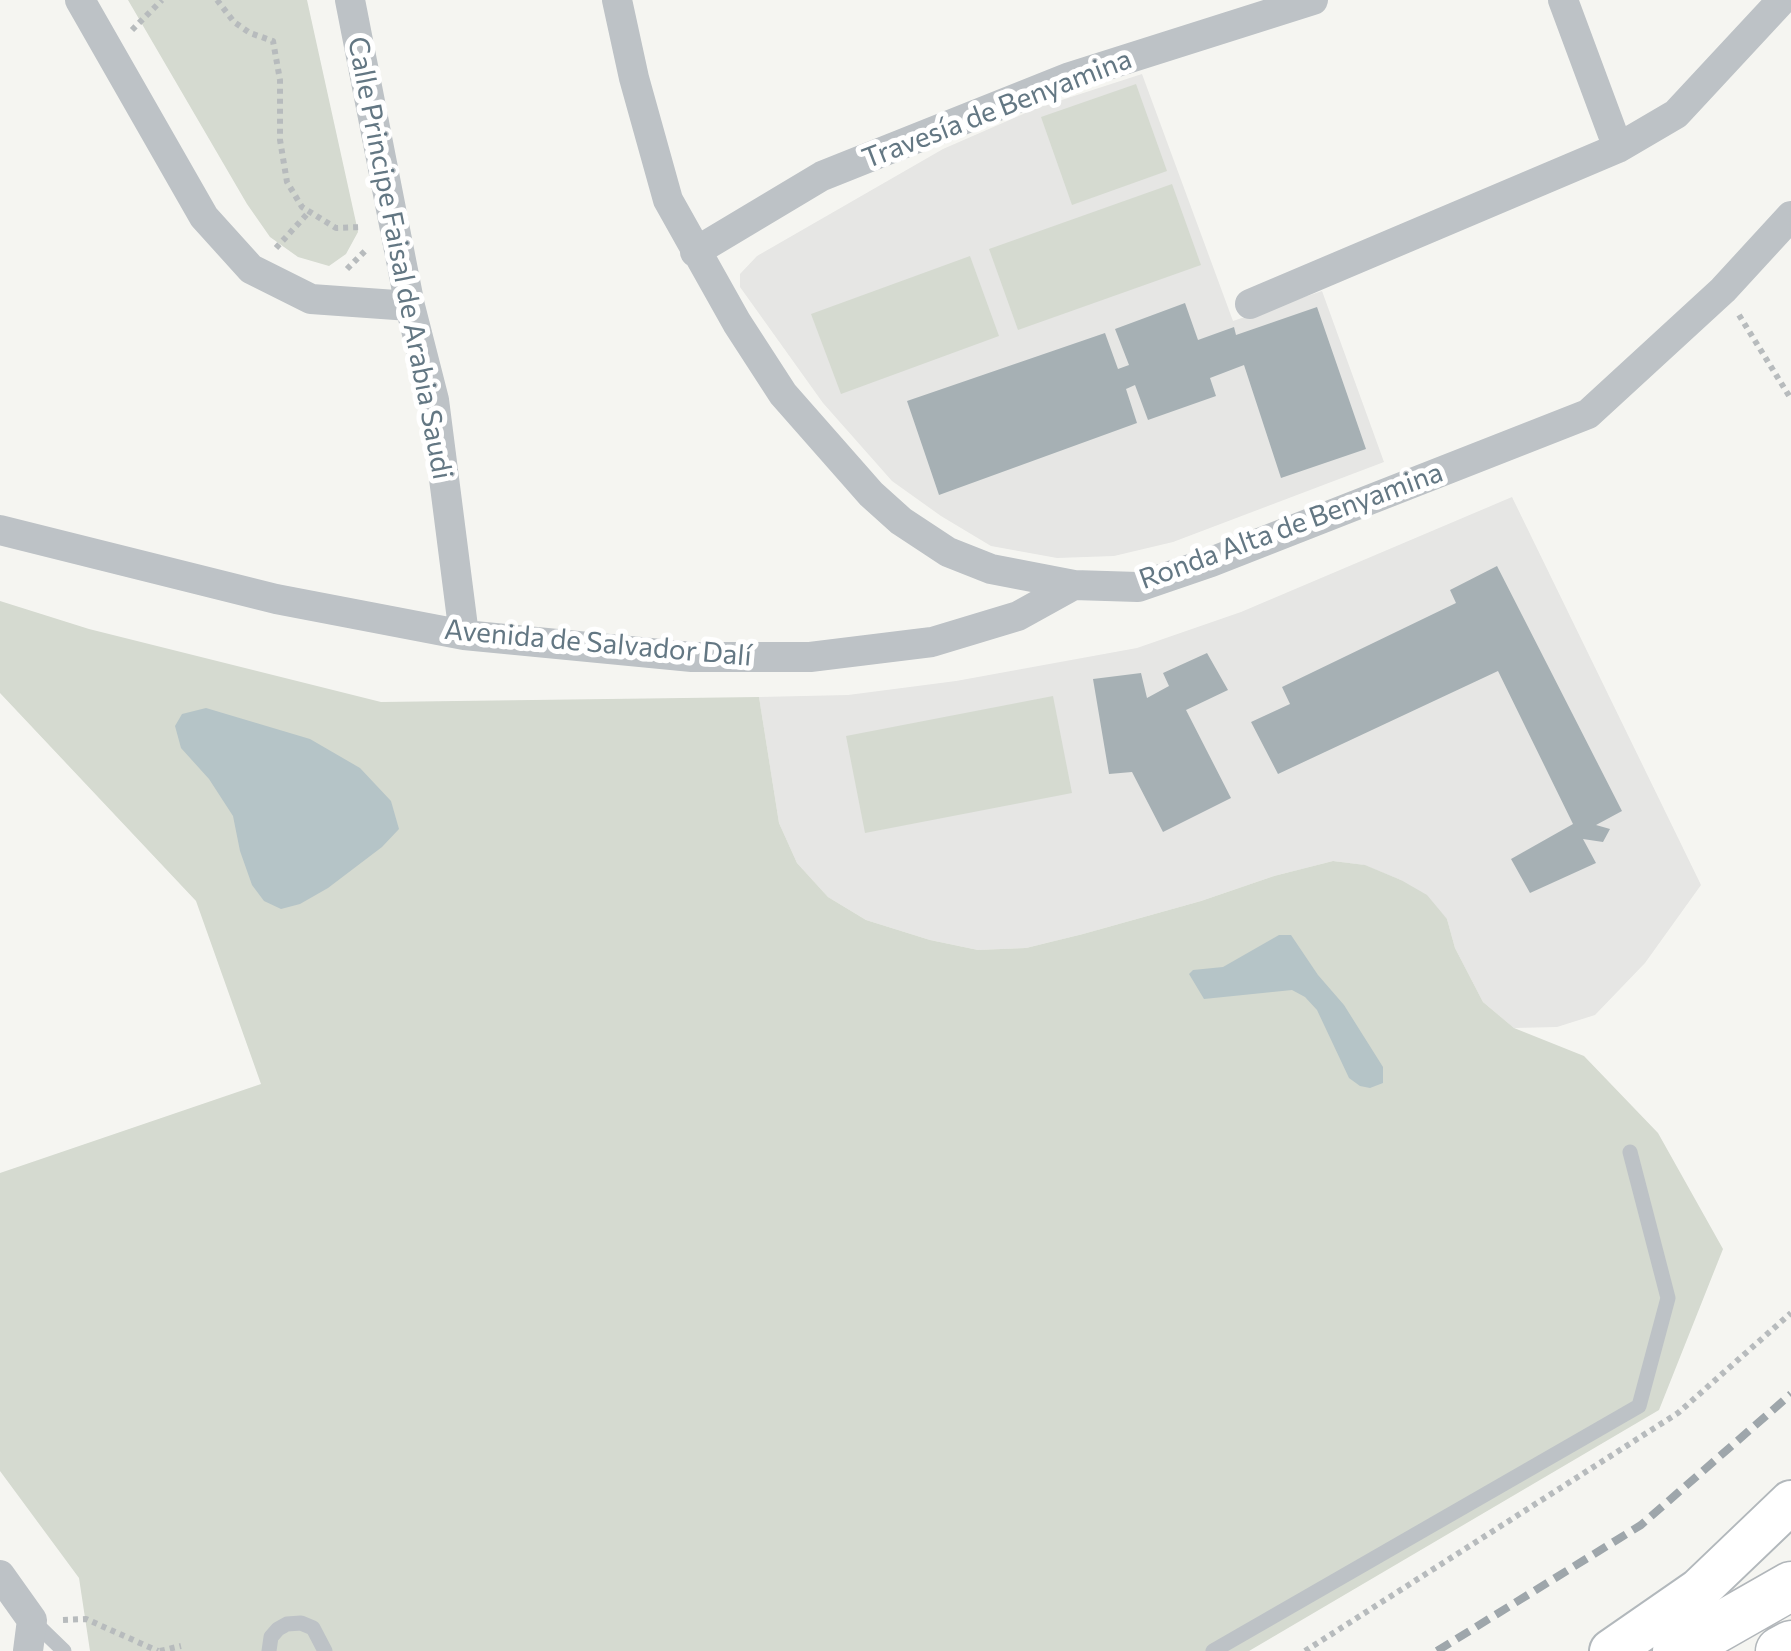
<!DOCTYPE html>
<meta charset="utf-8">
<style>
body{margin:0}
canvas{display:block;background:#f5f5f1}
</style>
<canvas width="1791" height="1651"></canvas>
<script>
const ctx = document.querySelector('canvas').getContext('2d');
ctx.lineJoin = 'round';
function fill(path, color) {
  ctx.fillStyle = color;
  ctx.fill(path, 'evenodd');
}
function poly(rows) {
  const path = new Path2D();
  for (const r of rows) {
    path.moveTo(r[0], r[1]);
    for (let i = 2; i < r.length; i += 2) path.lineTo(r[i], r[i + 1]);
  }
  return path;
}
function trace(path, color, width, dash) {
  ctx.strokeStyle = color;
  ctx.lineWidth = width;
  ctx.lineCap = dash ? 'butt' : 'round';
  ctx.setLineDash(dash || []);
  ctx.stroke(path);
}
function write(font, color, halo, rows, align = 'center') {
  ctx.font = font + ' Commissioner,sans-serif';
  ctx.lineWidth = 10;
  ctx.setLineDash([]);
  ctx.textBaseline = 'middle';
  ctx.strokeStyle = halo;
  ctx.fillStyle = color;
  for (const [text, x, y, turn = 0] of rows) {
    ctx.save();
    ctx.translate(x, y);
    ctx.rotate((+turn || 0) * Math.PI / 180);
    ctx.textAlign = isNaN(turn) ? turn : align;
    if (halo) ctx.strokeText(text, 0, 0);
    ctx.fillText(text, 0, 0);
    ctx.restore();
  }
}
const built = poly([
 [1142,74,1233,321,1322,291,1384,462,1173,542,1114,556,1057,558,991,546,941,516,892,481,823,403,740,287,740,274,757,256,943,149,1037,108],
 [1512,497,1701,885,1645,963,1595,1015,1557,1027,1514,1028,1483,1002,1455,948,1447,919,1401,880,1364,865,1333,861,1274,876,1201,901,1083,934,1026,948,978,950,930,940,866,920,828,897,797,863,779,823,759,697,848,695,956,681,1137,648,1241,612]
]);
const green = poly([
 [128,0,307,0,357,227,358,232,346,254,329,266,298,257,270,237,247,204],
 [1136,84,1167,171,1072,205,1041,117],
 [1172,184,1201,265,1018,330,989,249],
 [970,256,999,336,841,394,811,314],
 [0,601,89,629,381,702,759,697,779,823,797,863,828,897,866,920,930,940,978,950,1026,948,1083,934,1201,901,1274,876,1333,861,1365,865,1401,880,1427,895,1447,919,1455,948,1483,1002,1514,1028,1584,1056,1658,1133,1723,1249,1659,1410,1249,1651,90,1651,79,1578,0,1471,0,1173,261,1084,196,901,0,693],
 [1053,696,1072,793,865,833,846,736]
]);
const water = poly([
 [206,708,310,739,360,768,391,801,399,829,382,847,328,888,300,904,281,909,264,901,252,885,240,851,233,816,209,779,181,748,175,726,182,714],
 [1279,935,1291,935,1318,975,1344,1005,1383,1067,1383,1083,1370,1088,1360,1086,1349,1078,1317,1010,1305,997,1292,990,1204,999,1189,974,1193,970,1223,967]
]);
const building = poly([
 [1185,303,1198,340,1234,327,1236,335,1317,307,1366,449,1281,478,1244,365,1210,378,1216,396,1148,420,1135,385,1126,389,1137,423,939,495,907,401,1105,333,1118,369,1129,365,1115,329],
 [1497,566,1622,811,1596,825,1610,829,1603,842,1583,839,1596,863,1530,893,1511,859,1573,824,1498,671,1278,774,1251,722,1290,704,1282,687,1456,603,1450,590],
 [1207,653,1228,690,1186,710,1231,798,1163,832,1132,772,1109,774,1093,679,1141,673,1147,698,1169,686,1163,673]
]);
const path = poly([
 [217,0,234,22,250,33,273,41,280,80,280,140,287,182,302,207,336,228,363,227],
 [132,30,162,0],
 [276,248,309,212],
 [347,269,366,250],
 [1739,315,1791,399],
 [63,1620,86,1619,158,1651],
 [160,1651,181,1646],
 [1305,1651,1678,1413,1791,1313]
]);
const service = poly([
 [32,1620,64,1651],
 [269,1651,271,1637,278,1629,287,1624,301,1623,313,1628,325,1651],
 [1213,1651,1639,1406,1668,1298,1630,1152]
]);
const minor = poly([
 [80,0,204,217,251,269,311,299,410,306],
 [350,0,410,306,434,400,464,635],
 [617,0,634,78,668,200,737,323,783,394,871,494,901,521,948,552,991,569,1074,585,1138,587,1211,562,1588,414,1723,290,1791,216],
 [1563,0,1618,148],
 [695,252,822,176,1070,77,1313,0],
 [1250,304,1618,148,1676,114,1782,0],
 [0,530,276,599,464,635,692,657,810,657,932,642,1018,616,1074,585],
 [0,1575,32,1620,28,1651]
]);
const secondary = poly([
 [1611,1651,1699,1590,1791,1502]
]);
const primary = poly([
 [1677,1651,1791,1586],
 [1780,1651,1791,1645]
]);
const rail = poly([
 [1437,1651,1641,1525,1791,1394]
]);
const streetNames = [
 ["Travesía de Benyamina",997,109,-21],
 ["Calle Principe Faisal de Arabia Saudi",400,258,79],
 ["Ronda Alta de Benyamina",1291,526,-20],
 ["Avenida de Salvador Dalí",598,643,5]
];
fill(built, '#e6e6e4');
fill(green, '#d5dad0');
fill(water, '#b5c4c7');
fill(building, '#a6b0b4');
trace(secondary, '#b2b8bc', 46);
trace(primary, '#b1b6ba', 51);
trace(path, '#b7bbbd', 6, [5, 5]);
trace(service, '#bdc2c6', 15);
trace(minor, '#bdc2c6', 30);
trace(secondary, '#fff', 42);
trace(primary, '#fff', 48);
trace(rail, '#9ea6ab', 8, [15, 8]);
write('28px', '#637783', '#fff', streetNames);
</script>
